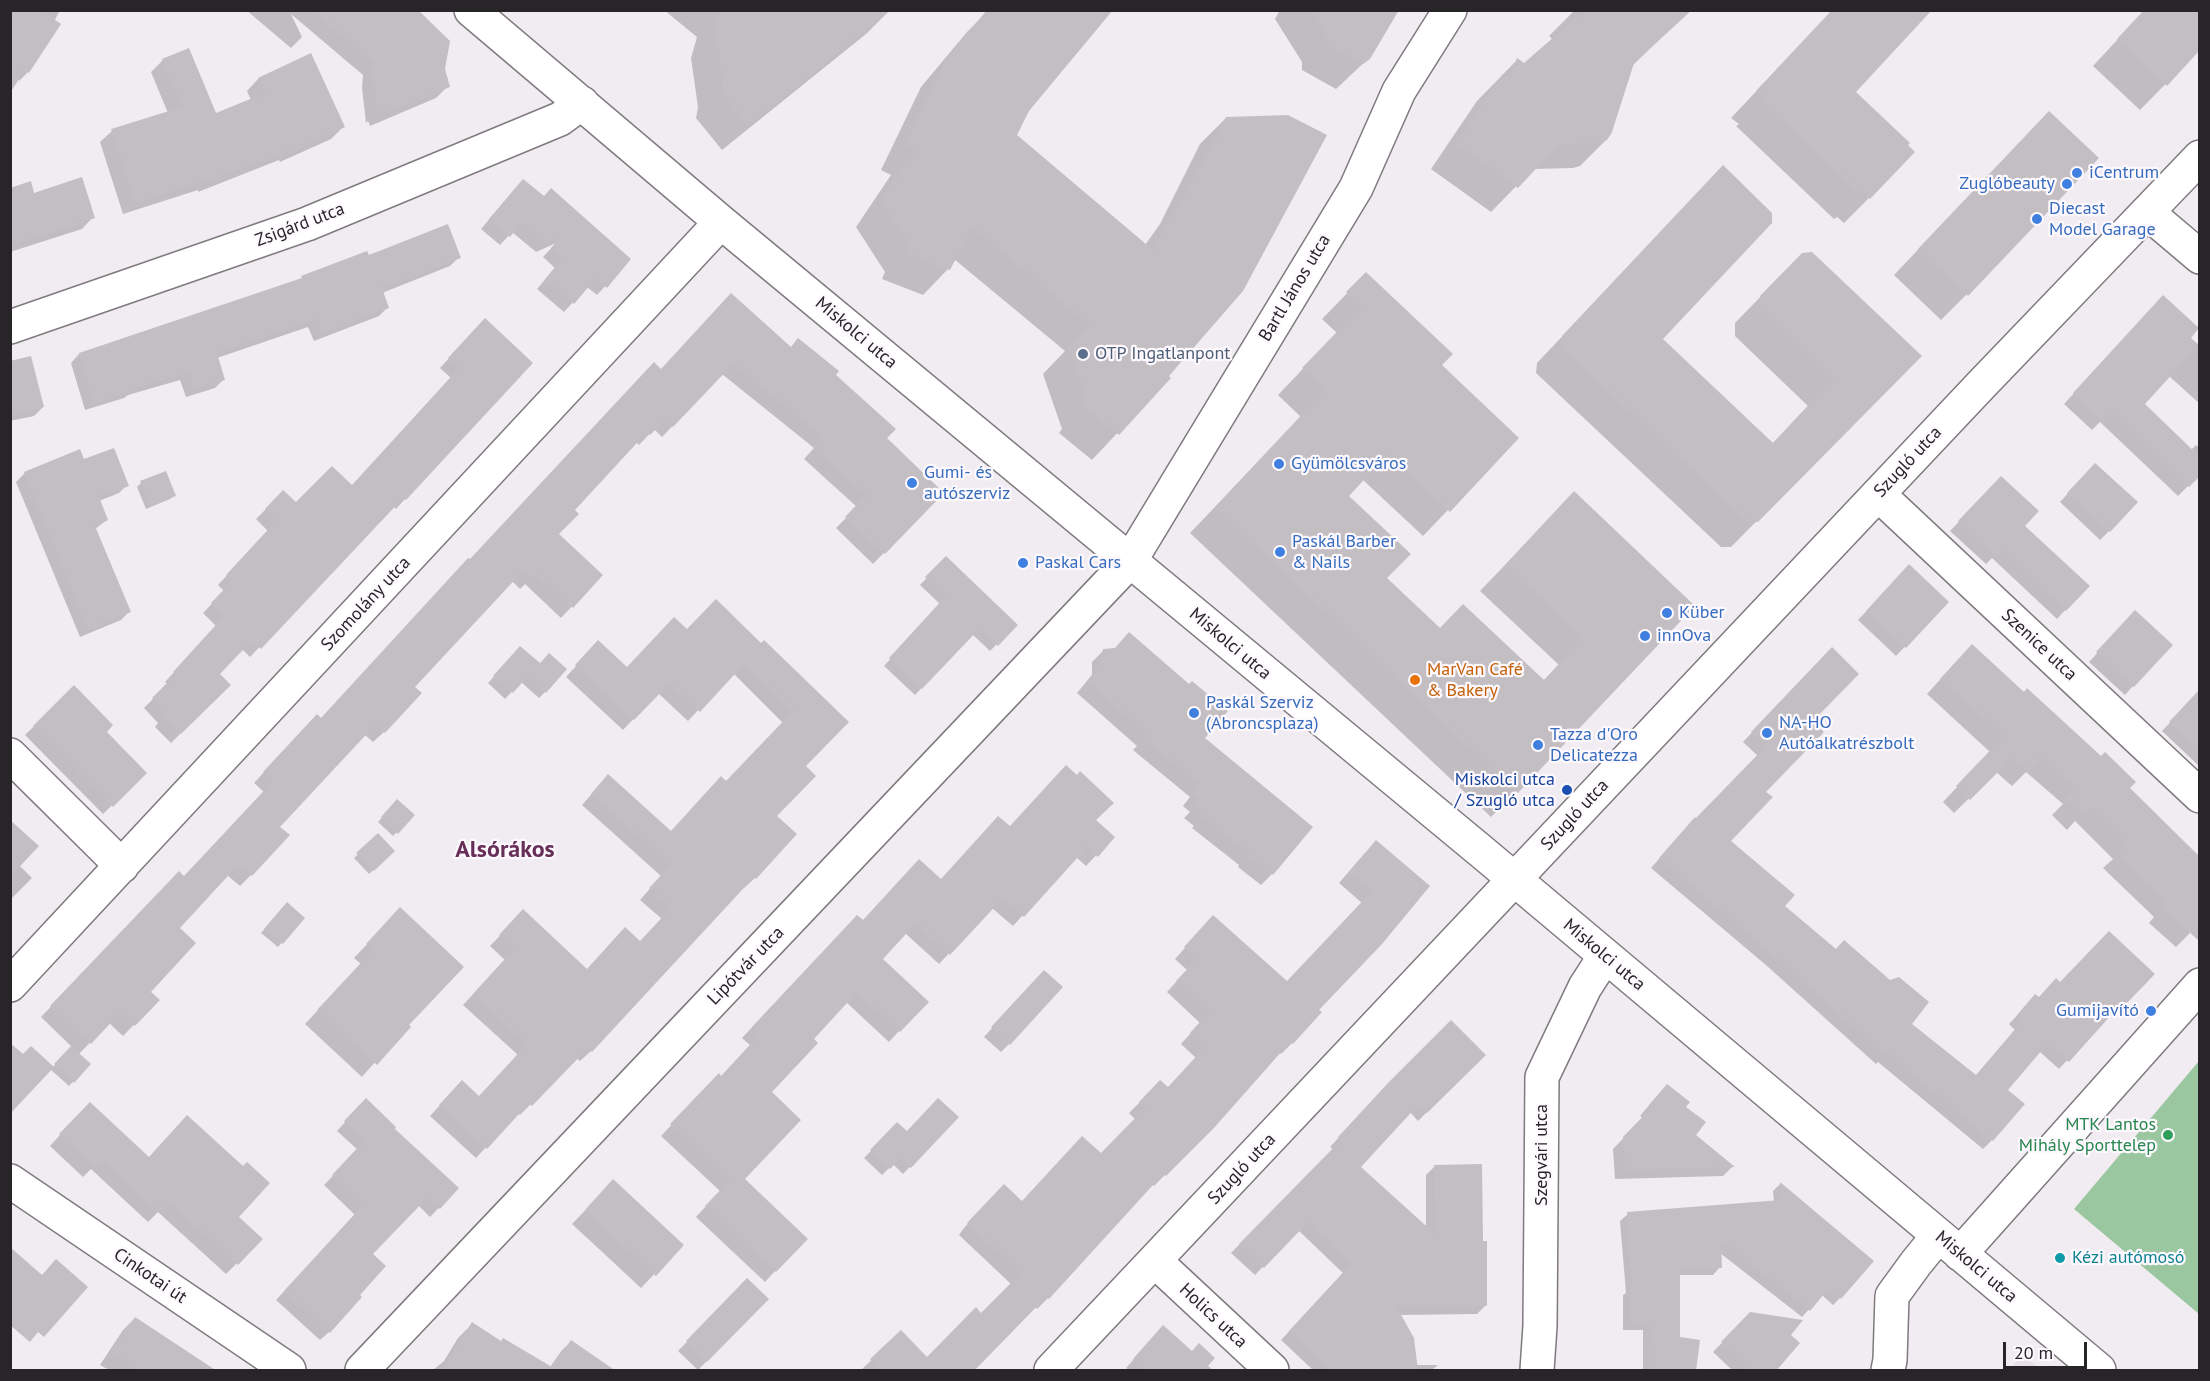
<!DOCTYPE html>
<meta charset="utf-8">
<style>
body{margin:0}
#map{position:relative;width:2210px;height:1381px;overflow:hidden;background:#f0ecf1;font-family:"PT Sans",sans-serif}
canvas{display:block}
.frame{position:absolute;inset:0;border:12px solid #272527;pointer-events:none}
.scale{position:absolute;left:2003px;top:1342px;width:84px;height:27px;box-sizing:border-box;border:3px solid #272527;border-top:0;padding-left:8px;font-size:18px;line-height:21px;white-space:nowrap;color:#272527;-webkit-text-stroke:4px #fdf9fe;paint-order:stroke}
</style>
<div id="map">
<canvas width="2210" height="1381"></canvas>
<div class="frame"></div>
<div class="scale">20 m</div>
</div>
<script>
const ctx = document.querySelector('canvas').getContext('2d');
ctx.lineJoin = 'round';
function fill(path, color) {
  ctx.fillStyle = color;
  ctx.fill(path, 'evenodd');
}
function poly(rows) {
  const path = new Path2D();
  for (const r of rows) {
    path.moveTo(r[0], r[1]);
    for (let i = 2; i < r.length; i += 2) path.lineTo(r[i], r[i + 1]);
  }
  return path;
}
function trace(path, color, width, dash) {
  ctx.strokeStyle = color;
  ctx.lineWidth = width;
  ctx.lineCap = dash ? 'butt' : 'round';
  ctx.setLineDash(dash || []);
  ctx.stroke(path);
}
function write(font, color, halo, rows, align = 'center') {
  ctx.font = font + ' "PT Sans",sans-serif';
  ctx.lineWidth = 4.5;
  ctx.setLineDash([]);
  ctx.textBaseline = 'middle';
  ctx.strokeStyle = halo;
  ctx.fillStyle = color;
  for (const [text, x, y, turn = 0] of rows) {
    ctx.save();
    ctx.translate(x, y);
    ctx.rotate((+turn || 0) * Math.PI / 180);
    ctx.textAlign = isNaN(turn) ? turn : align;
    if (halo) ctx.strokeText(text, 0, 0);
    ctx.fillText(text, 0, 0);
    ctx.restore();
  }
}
const built = poly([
 [2023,1355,2042,1370,2009,1370]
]);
const green = poly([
 [2199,1061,2199,1314,2074,1209]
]);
const shadow = poly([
 [10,10,60,10,28,72,19,81],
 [246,10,416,10,443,69,448,86,436,98,370,126,368,121,366,123,362,88,363,75,291,14,302,37,291,48],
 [664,10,890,10,866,34,722,150,696,118,698,107,691,58,697,37],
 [1280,10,1396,10,1369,58,1336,89,1302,70,1302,62,1275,19],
 [1575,10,1683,10,1686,14,1632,66,1606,140,1580,166,1573,168,1533,169,1491,212,1431,169,1477,101,1517,60,1525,65,1553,40,1549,36],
 [1833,10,1854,92,1869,198,1844,223,1837,217,1834,219,1736,126,1739,124,1731,118],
 [2145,10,2200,10,2200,49,2140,110,2093,66],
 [984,15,1027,110,1015,135,1145,245,1160,224,1200,144,1226,118,1167,376,1169,378,1092,460,1059,433,1062,429,1043,374,1065,351,954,259,948,269,923,295,882,279,885,272,856,227,891,175,881,170,921,87,967,32],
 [310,55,343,127,331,139,280,162,279,160,198,192,198,190,123,214,100,142,112,131,168,113,151,72,163,60,215,115,251,100,247,91,258,79],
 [2024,138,1967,294,1941,320,1894,275],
 [10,189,33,195,93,217,82,229,10,252],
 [514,190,629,260,597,295,587,287,564,312,537,289,555,268,543,257,556,243,536,252,512,232,500,245,481,229],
 [1698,193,1661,339,1772,444,1808,406,1735,336,1735,323,1802,254,1920,356,1731,547,1721,547,1536,373,1537,363],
 [368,257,459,257,450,266,382,293,387,308,379,316,314,341,308,327,217,358,223,380,215,388,186,397,180,380,128,395,124,398,85,410,71,363,79,354],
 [1366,274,1440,365,1517,438,1423,536,1362,479,1347,496,1385,578,1440,630,1543,681,1559,665,1480,591,1549,519,1693,606,1491,817,1190,533,1301,417,1278,395,1337,333,1322,319],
 [2153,307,2200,348,2200,404,2169,376,2143,404,2191,450,2196,445,2200,448,2200,474,2178,496,2100,422,2092,430,2064,404],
 [476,329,405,499,396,509,393,506,250,657,242,649,218,674,229,685,171,743,155,727,158,723,144,708,168,684,165,682,216,626,203,613,224,591,218,585,268,531,256,519,283,492,296,504,351,487,451,378,440,368],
 [790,348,833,375,885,438,942,493,873,564,836,528,857,507,804,459,814,448,722,374,662,437,654,429,639,445,636,442,573,511,557,535,601,575,561,618,525,584,520,589,512,581,413,687,420,693,384,732,373,742,364,734,278,827,288,836,251,875,240,886,227,875,178,928,149,992,158,1000,123,1036,109,1023,78,1055,89,1064,69,1086,50,1069,23,1056,52,1068,72,1047,41,1017,168,884,184,877,264,792,254,783,306,727,320,720,469,561,661,371],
 [10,362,43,407,34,416,10,421],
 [83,461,127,485,119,493,99,501,107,520,95,529,129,612,121,620,80,637,16,482,25,473],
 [2086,474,2109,531,2100,540,2060,502],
 [2001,478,2023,526,2087,586,2057,619,1992,558,1986,564,1950,531],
 [141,483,174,495,170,499,146,509,137,487],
 [946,558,1016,625,990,651,972,634,915,695,884,666,940,604,920,585],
 [1909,566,1947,602,1896,656,1858,620],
 [2127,621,2133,686,2125,695,2089,662],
 [687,631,847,722,804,766,775,816,755,878,744,888,743,886,591,1051,580,1061,576,1058,520,1115,518,1113,476,1158,430,1116,451,1093,479,1097,518,1055,463,1005,505,960,490,946,513,922,587,970,640,943,662,919,640,900,661,876,582,805,598,787,670,832,725,783,783,723,733,673,688,721,658,693,623,730,566,677,588,653,627,669],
 [520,648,539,665,545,692,539,698,521,682,505,699,488,683],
 [1832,649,1811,721,1729,842,1783,906,1910,1024,1976,1076,2015,1030,2009,1024,2027,1005,2060,984,2153,974,2115,1013,2113,1011,2059,1069,2039,1051,2006,1090,1992,1140,1983,1149,1878,1062,1876,1064,1767,966,1651,868,1686,828,1696,820,1758,756,1743,742],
 [1103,651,1189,686,1203,738,1272,874,1261,885,1238,867,1239,865,1192,828,1194,826,1184,818,1190,812,1183,806,1190,797,1133,750,1137,746,1077,693,1092,675,1092,662],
 [1957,661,2128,788,2200,859,2200,923,2176,947,2149,923,2154,917,2103,868,2113,859,2075,821,2067,830,2052,815,2063,804,2026,772,2012,786,1996,772,1954,813,1943,802,1990,752,1927,694],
 [74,687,105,732,145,773,103,814,25,735],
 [2200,692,2200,767,2162,731],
 [397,801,413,816,393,836,378,822],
 [1094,820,1113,837,1086,866,1076,857,1013,926,992,908,939,964,905,933,880,959,899,1031,889,1042,846,1002,812,1039,769,1092,743,1179,775,1271,765,1282,696,1217,720,1191,661,1136,708,1086,721,1077,751,1046,742,1038,787,990,862,921,940,881,1010,828],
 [10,822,19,865,32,878,10,900],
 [378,835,393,851,369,874,354,858],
 [1365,853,1428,886,1317,1010,1320,1012,1292,1043,1281,1054,1279,1052,1211,1128,1154,1186,1152,1184,1048,1298,1037,1309,1035,1306,972,1370,861,1370,901,1332,927,1359,981,1315,1011,1284,959,1235,964,1228,993,1196,1022,1203,1101,1155,1136,1120,1129,1113,1160,1082,1167,1089,1196,1058,1181,1044,1200,1023,1167,992,1187,970,1175,959,1203,928,1287,983,1362,903,1339,883],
 [283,908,303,918,278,947,261,933],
 [387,923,407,1025,362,1077,305,1024,361,964,354,958],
 [1035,980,1009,1044,1001,1052,984,1037],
 [1484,1055,1418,1121,1410,1112,1359,1167,1426,1228,1426,1175,1435,1166,1482,1243,1486,1305,1477,1314,1399,1315,1416,1365,1438,1365,1432,1370,1313,1370,1281,1340,1343,1273,1298,1230,1255,1275,1231,1253,1333,1149,1330,1147,1380,1093],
 [1657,1096,1684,1107,1693,1135,1732,1167,1723,1176,1615,1179,1613,1149,1643,1118,1640,1116],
 [357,1109,392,1129,457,1189,430,1217,418,1205,371,1254,329,1332,320,1340,276,1300,355,1215,324,1185,358,1150,337,1131],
 [79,1114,237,1217,261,1239,226,1274,158,1212,148,1222,91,1169,83,1177,50,1146],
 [957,1117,903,1174,893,1164,882,1175,864,1158,897,1124,907,1133],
 [1780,1184,1840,1298,1833,1305,1822,1295,1802,1317,1720,1253,1720,1267,1713,1275,1679,1275,1679,1338,1693,1370,1643,1370,1643,1330,1623,1330,1623,1295,1626,1293,1620,1221,1628,1214,1774,1202,1773,1191],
 [600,1195,682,1245,641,1288,572,1224],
 [747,1281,767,1299,698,1370,678,1351],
 [1750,1314,1789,1335,1773,1370,1732,1370,1713,1352],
 [135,1318,209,1370,109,1370,100,1365,123,1330],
 [472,1324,520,1370,433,1370,444,1361,458,1338],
 [1156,1335,1202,1370,1129,1370,1126,1368],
 [571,1342,598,1360,548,1370,562,1350]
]);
const building = poly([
 [10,10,41,10,61,24,29,73,25,70,10,93],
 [312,10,418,10,450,41,445,69,450,87,382,115,380,111,377,112,373,76,374,63],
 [718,10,891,10,748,126,721,92,723,80,716,32],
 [987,10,1113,10,1029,111,1017,135,1153,250,1180,201,1183,201,1226,117,1288,115,1327,135,1243,291,1169,376,1171,378,1119,435,1084,406,1087,402,1068,347,1090,325,972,227,950,270,907,253,910,246,881,200,915,149,905,144,946,59],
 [1312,10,1399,10,1370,59,1363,64,1327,44,1327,36],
 [1585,10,1692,10,1634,63,1612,132,1607,140,1600,143,1559,144,1518,188,1455,143,1503,74,1509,77,1517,58,1524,63],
 [1832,10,1932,10,1856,92,1910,143,1908,145,1915,152,1870,199,1863,192,1861,195,1761,100,1763,98,1756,91],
 [2144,10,2199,10,2199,51,2167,86,2117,39],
 [189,48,216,113,265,93,258,78,311,53,345,127,292,152,291,149,210,181,209,179,135,203,111,129,182,107,162,59],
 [2049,111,2099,158,1968,296,1918,249],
 [1723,165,1772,213,1772,223,1663,339,1773,443,1833,379,1761,310,1760,296,1802,253,1812,252,1922,356,1758,522,1747,521,1561,347,1562,336],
 [82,177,95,218,10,246,10,188,31,181,34,193],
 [523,179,544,196,551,188,631,259,607,288,596,278,574,304,545,279,563,258,551,248,560,238,546,244,521,223,510,237,489,219],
 [448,224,461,258,382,288,389,308,322,333,317,319,217,353,225,380,194,389,189,372,134,388,135,390,94,403,79,353,302,278,301,276,367,251,369,255],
 [1366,272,1453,354,1442,365,1519,438,1450,512,1388,454,1349,496,1411,554,1387,578,1440,628,1463,604,1544,680,1583,638,1505,565,1574,491,1695,606,1518,793,1215,507,1325,390,1302,368,1361,307,1346,292],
 [731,293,791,347,798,338,839,371,836,375,896,429,887,438,944,493,885,554,845,517,866,495,813,448,823,437,733,364,673,427,665,420,650,435,647,432,575,510,579,514,559,534,603,575,573,608,536,575,532,579,523,571,415,687,422,693,385,733,376,724,280,827,290,835,252,876,238,865,180,928,196,943,151,992,160,1000,135,1026,120,1013,91,1044,50,1006,179,871,184,876,273,781,263,772,317,714,321,718,468,558,470,559,654,362,661,369],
 [2163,295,2199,328,2191,338,2199,345,2145,404,2199,456,2199,477,2189,487,2111,413,2103,422,2073,393],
 [485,318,533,363,406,500,403,498,261,649,252,641,237,656,220,674,231,685,181,734,163,716,167,713,152,698,176,674,173,672,224,616,211,603,232,581,226,575,277,520,265,509,283,490,296,502,332,466,352,485,459,368,448,358],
 [31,356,44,407,10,416,10,361],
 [114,448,129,486,99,497,108,520,95,526,131,612,88,630,24,472,80,449,84,459],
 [2095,463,2138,502,2110,532,2067,493],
 [166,471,176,496,150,506,140,481],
 [2001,476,2039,511,2025,526,2090,586,2066,611,2002,550,1996,557,1958,521],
 [946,556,1018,625,998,646,979,629,922,689,889,658,945,597,925,577],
 [1909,564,1949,602,1906,648,1866,611],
 [716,599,761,643,764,640,849,722,806,766,816,776,777,816,797,834,756,879,754,877,592,1052,588,1048,532,1106,529,1103,487,1149,439,1105,462,1080,479,1096,527,1044,473,994,514,949,499,935,523,909,587,969,625,927,640,941,671,908,649,888,671,865,591,794,608,774,671,831,721,776,726,781,793,711,744,664,700,712,669,684,634,720,575,665,598,640,627,667,674,617,687,629],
 [2135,610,2173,645,2134,687,2096,652],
 [1129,632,1189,684,1192,681,1228,711,1205,738,1313,827,1273,875,1248,855,1249,853,1202,816,1204,814,1194,807,1200,800,1193,794,1200,785,1143,738,1147,734,1087,681,1102,662,1103,649,1115,648],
 [1972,644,2024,692,2027,688,2101,756,2105,752,2136,782,2130,788,2199,856,2199,941,2162,907,2167,902,2117,853,2126,843,2091,807,2083,816,2066,800,2076,789,2041,758,2027,772,2012,758,1970,800,1956,786,2004,736,1940,679],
 [520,646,540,663,534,670,549,653,567,669,546,693,528,676,513,693,493,676],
 [1832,647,1859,674,1813,721,1824,732,1766,792,1773,797,1731,841,1795,895,1785,906,1836,949,1844,940,1890,980,1899,977,1929,1002,1912,1024,1976,1075,2023,1020,2017,1015,2035,994,2039,997,2056,978,2060,982,2109,931,2155,974,2125,1005,2122,1003,2069,1062,2048,1043,2008,1090,2025,1104,1993,1141,1888,1054,1886,1056,1775,957,1659,858,1695,817,1696,818,1766,746,1751,732],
 [74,685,113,725,107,732,147,773,113,807,33,726],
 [2199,690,2199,750,2169,722],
 [1066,765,1077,775,1080,771,1114,803,1096,820,1115,837,1098,857,1087,847,1024,917,1003,898,950,955,916,923,883,959,929,1002,900,1032,857,992,814,1039,818,1043,772,1092,801,1120,745,1179,808,1239,776,1272,705,1206,730,1180,670,1124,719,1073,721,1076,760,1034,752,1027,857,915,863,920,919,859,941,879,998,816,1010,826],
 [397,799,415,815,398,834,381,817],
 [10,820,39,846,10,877],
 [378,833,395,851,374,871,356,853],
 [1376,840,1430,886,1382,944,1319,1010,1322,1012,1293,1044,1290,1042,1213,1129,1166,1176,1163,1174,1049,1299,1046,1297,974,1371,881,1371,870,1359,901,1330,927,1357,976,1307,981,1313,1021,1273,967,1223,1004,1184,1022,1201,1082,1136,1101,1153,1145,1108,1139,1102,1160,1080,1168,1087,1205,1047,1190,1033,1209,1012,1176,981,1197,959,1184,947,1213,915,1287,981,1372,891,1349,872],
 [287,902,305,918,283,944,264,929],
 [400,907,464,967,409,1025,411,1027,377,1065,317,1010,373,950,366,944],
 [1044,970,1063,987,1010,1045,991,1027],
 [1451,1020,1486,1055,1427,1113,1419,1104,1361,1167,1435,1234,1434,1165,1482,1164,1483,1241,1487,1241,1487,1306,1396,1306,1414,1338,1418,1371,1331,1371,1289,1331,1351,1264,1308,1222,1264,1268,1239,1244,1341,1140,1338,1137,1389,1082],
 [10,1043,23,1054,31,1046,54,1067,10,1114],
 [71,1046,91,1064,74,1083,54,1064],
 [1667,1084,1690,1102,1686,1107,1706,1122,1696,1135,1735,1167,1625,1170,1623,1137,1652,1107,1649,1105],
 [366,1098,396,1127,395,1129,459,1188,440,1209,427,1198,373,1254,386,1266,360,1295,362,1297,330,1333,284,1291,363,1205,332,1175,365,1140,344,1121],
 [938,1098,959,1117,911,1168,901,1158,890,1169,870,1150,897,1122,907,1131],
 [90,1102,149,1157,187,1115,243,1166,247,1162,270,1183,239,1217,263,1239,238,1265,169,1202,159,1213,102,1160,95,1167,59,1134],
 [613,1179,684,1245,656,1276,585,1210],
 [1780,1182,1874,1261,1841,1299,1829,1288,1810,1311,1721,1241,1722,1268,1680,1269,1680,1337,1700,1340,1696,1371,1649,1371,1650,1324,1630,1323,1630,1287,1632,1287,1627,1212,1781,1200],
 [10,1247,42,1275,56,1259,88,1287,44,1337,38,1332,30,1342,10,1325],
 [747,1278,769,1299,707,1362,686,1341],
 [1750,1312,1803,1320,1791,1335,1800,1343,1776,1371,1750,1371,1721,1342],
 [135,1317,217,1371,139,1371,111,1352],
 [472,1322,501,1341,503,1338,552,1367,571,1340,616,1371,442,1371],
 [1163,1325,1192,1351,1199,1343,1215,1358,1208,1366,1214,1371,1145,1371,1133,1359]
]);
const minor = poly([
 [471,10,721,222,1482,852,2099,1370],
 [2148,213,2200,257],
 [10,327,307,224,560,119,582,103],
 [1878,494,2200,796],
 [10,755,122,866],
 [10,985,721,222],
 [10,1181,289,1370],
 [1960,1254,2200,985],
 [1155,1261,1272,1370],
 [362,1370,1130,561,1356,188,1399,91,1450,10],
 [1051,1370,1982,384,2200,157],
 [1537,1370,1540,1326,1542,1077,1585,987,1605,956],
 [1888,1370,1890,1360,1892,1296,1916,1263,1938,1236]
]);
const markers = [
 [2077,173,6,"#3f7fe0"],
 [2067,184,6,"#3f7fe0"],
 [2037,219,6,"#3f7fe0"],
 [1083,354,6,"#5c6f8a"],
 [1279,464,6,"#3f7fe0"],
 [912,483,6,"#3f7fe0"],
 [1280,552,6,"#3f7fe0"],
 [1023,563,6,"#3f7fe0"],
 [1667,613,6,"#3f7fe0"],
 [1645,636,6,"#3f7fe0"],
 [1415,680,6,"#e8710a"],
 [1194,713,6,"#3f7fe0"],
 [1767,733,6,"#3f7fe0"],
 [1538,745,6,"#3f7fe0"],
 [1567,790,6,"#1a4fb4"],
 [2151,1011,6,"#3f7fe0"],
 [2168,1135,6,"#2e9e5b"],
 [2060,1258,6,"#0f9aa8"]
];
const shopNames = [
 ["iCentrum",2089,173],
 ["Zuglóbeauty",2055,184,"right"],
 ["Diecast",2049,209],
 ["Model Garage",2049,230],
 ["Gyümölcsváros",1291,464],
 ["Gumi- és",924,473],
 ["autószerviz",924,494],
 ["Paskál Barber",1292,542],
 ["& Nails",1292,563],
 ["Paskal Cars",1035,563],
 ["Küber",1679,613],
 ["innOva",1657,636],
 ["Paskál Szerviz",1206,703],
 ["(Abroncsplaza)",1206,724],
 ["NA-HO",1779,723],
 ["Autóalkatrészbolt",1779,744],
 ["Tazza d'Oro",1550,735],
 ["Delicatezza",1550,756],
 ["Gumijavító",2139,1011,"right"]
];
const streetNames = [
 ["Zsigárd utca",300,225,-21],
 ["Bartl János utca",1295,288,-59],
 ["Miskolci utca",856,333,40],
 ["Szugló utca",1908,462,-47],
 ["Szomolány utca",366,604,-47],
 ["Miskolci utca",1230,644,40],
 ["Szenice utca",2039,645,43],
 ["Szugló utca",1575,815,-47],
 ["Miskolci utca",1604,955,40],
 ["Lipótvár utca",746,966,-46],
 ["Szegvári utca",1542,1155,-90],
 ["Szugló utca",1242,1169,-47],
 ["Miskolci utca",1976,1267,40],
 ["Cinkotai út",150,1276,34],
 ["Holics utca",1213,1316,43]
];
const serviceNames = [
 ["OTP Ingatlanpont",1095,354]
];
const foodNames = [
 ["MarVan Café",1427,670],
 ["& Bakery",1427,691]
];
const transitNames = [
 ["Miskolci utca",1555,780],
 ["/ Szugló utca",1555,801]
];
const leisureNames = [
 ["MTK Lantos",2156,1125],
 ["Mihály Sporttelep",2156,1146]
];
const cultureNames = [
 ["Kézi autómosó",2072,1258]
];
const districtNames = [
 ["Alsórákos",505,850]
];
fill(built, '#e9dfea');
fill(green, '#9ac79f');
fill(shadow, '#0003');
fill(building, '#c3bec2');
trace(minor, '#7e7a7e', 36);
trace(minor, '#fff', 33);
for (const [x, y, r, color] of markers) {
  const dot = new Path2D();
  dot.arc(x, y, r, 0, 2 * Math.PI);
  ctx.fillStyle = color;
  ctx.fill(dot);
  trace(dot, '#fdf9fe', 2);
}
write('18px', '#366cbe', '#fdf9fe', shopNames, 'left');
write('18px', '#272527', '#fdf9fe', streetNames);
write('18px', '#4e5e75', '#fdf9fe', serviceNames, 'left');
write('18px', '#c56008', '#fdf9fe', foodNames, 'left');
write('18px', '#164399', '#fdf9fe', transitNames, 'right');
write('18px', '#27864d', '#fdf9fe', leisureNames, 'right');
write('18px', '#0d838f', '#fdf9fe', cultureNames, 'left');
write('bold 24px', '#672e58', '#fdf9fe', districtNames);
</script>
